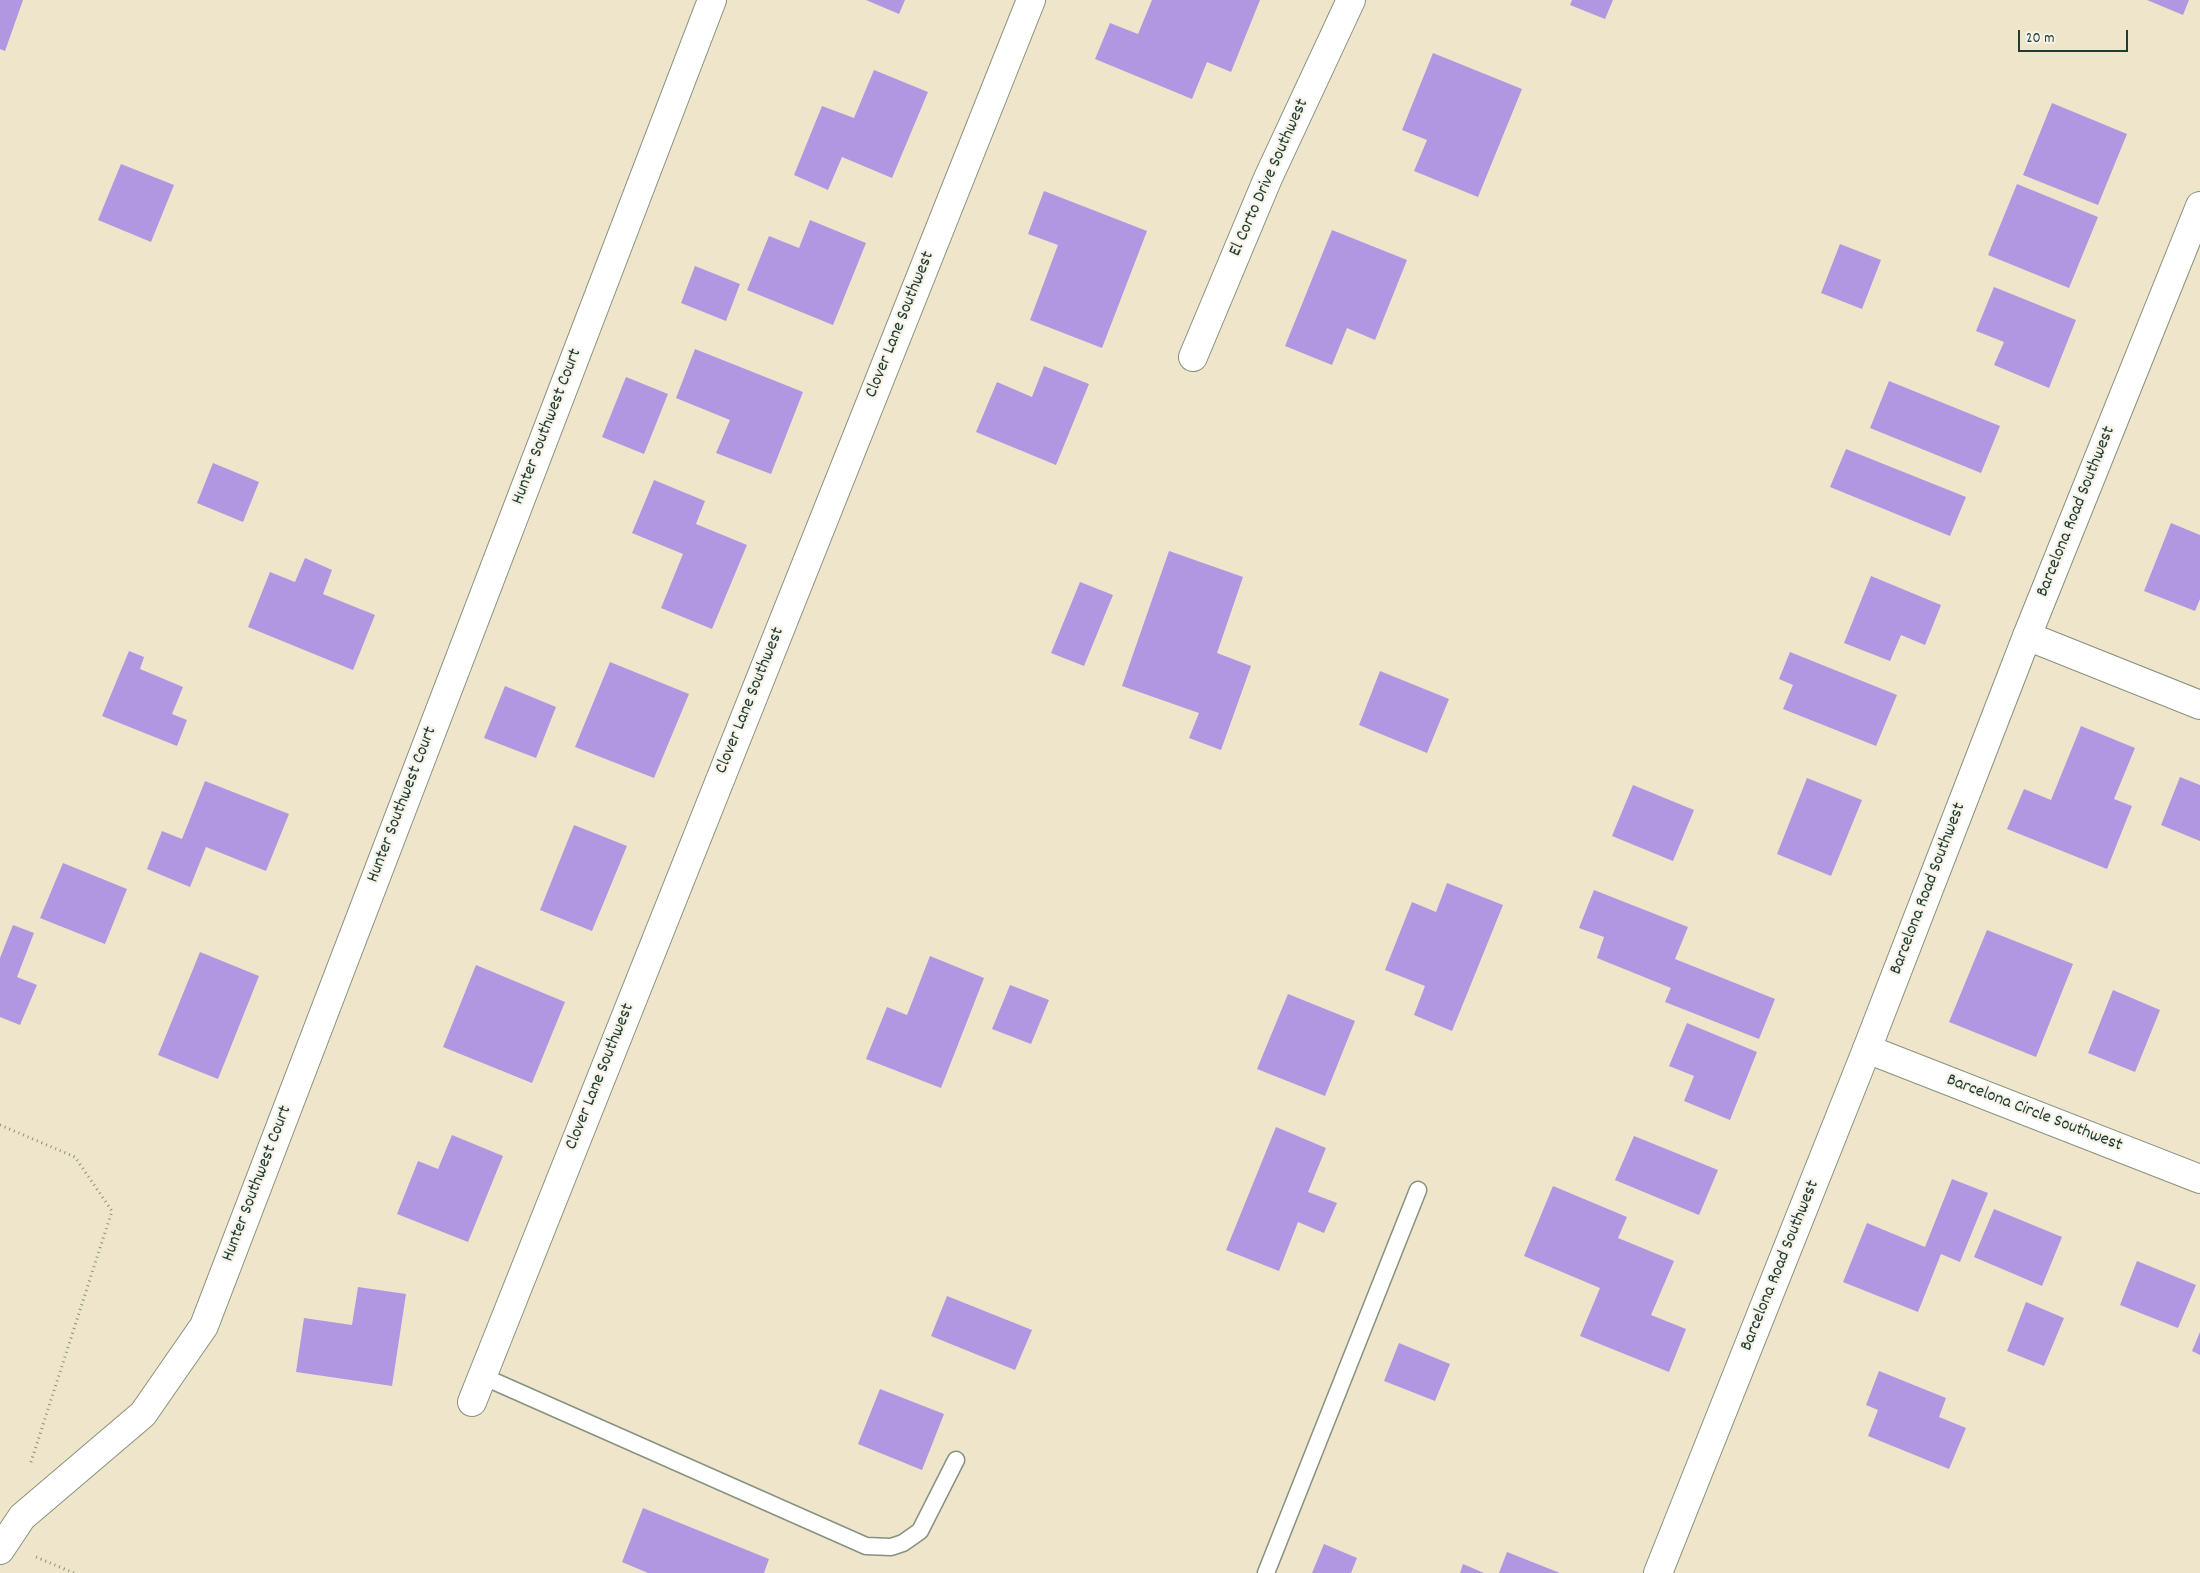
<!DOCTYPE html>
<style>
body{margin:0}
#map{position:relative;width:2200px;height:1573px;overflow:hidden;background:#efe5ca;font-family:Dekko,sans-serif}
canvas{display:block}
.scale{position:absolute;left:2018px;top:30px;width:110px;height:22px;box-sizing:border-box;border:2px solid #1f3d34;border-top:0;padding-left:6px;font-size:15px;line-height:18px;white-space:nowrap;color:#1f3d34;-webkit-text-stroke:4px #f7f3e8;paint-order:stroke}
</style>
<div id="map">
<canvas width="2200" height="1573"></canvas>
<div class="scale">20 m</div>
</div>
<script>
const ctx = document.querySelector('canvas').getContext('2d');
ctx.lineJoin = 'round';
function fill(path, color) {
  ctx.fillStyle = color;
  ctx.fill(path, 'evenodd');
}
function poly(rows) {
  const path = new Path2D();
  for (const r of rows) {
    path.moveTo(r[0], r[1]);
    for (let i = 2; i < r.length; i += 2) path.lineTo(r[i], r[i + 1]);
  }
  return path;
}
function trace(path, color, width, dash) {
  ctx.strokeStyle = color;
  ctx.lineWidth = width;
  ctx.lineCap = dash ? 'butt' : 'round';
  ctx.setLineDash(dash || []);
  ctx.stroke(path);
}
function write(font, color, halo, rows, align = 'center') {
  ctx.font = font + ' Dekko,sans-serif';
  ctx.lineWidth = 4.5;
  ctx.setLineDash([]);
  ctx.textBaseline = 'middle';
  ctx.strokeStyle = halo;
  ctx.fillStyle = color;
  for (const [text, x, y, turn = 0] of rows) {
    ctx.save();
    ctx.translate(x, y);
    ctx.rotate((+turn || 0) * Math.PI / 180);
    ctx.textAlign = isNaN(turn) ? turn : align;
    if (halo) ctx.strokeText(text, 0, 0);
    ctx.fillText(text, 0, 0);
    ctx.restore();
  }
}
const building = poly([
 [0,0,23,0,5,51,0,49],
 [866,0,905,0,899,14],
 [1152,0,1260,0,1231,72,1207,62,1192,99,1095,59,1110,23,1138,34],
 [1572,0,1613,0,1605,19,1570,5],
 [2147,0,2189,0,2183,15],
 [1433,53,1522,89,1478,197,1414,171,1427,140,1402,130],
 [874,70,928,92,892,178,842,157,828,190,794,175,822,106,854,118],
 [2052,103,2127,134,2098,205,2023,175],
 [121,164,174,185,151,242,98,220],
 [2017,184,2098,217,2069,288,1988,255],
 [1044,191,1147,231,1102,348,1030,320,1058,245,1028,234],
 [810,220,866,243,833,325,747,290,769,236,799,248],
 [1332,230,1407,260,1375,340,1347,328,1332,365,1285,346],
 [1840,244,1881,260,1862,309,1821,293],
 [695,266,740,284,726,321,681,303],
 [1994,287,2076,320,2049,388,1994,365,2004,342,1976,331],
 [695,349,803,392,771,474,716,453,730,420,676,398],
 [1044,366,1089,384,1056,465,976,432,997,382,1032,397],
 [626,377,668,394,644,454,602,437],
 [1889,381,2000,426,1981,473,1870,428],
 [1846,449,1966,497,1950,536,1830,487],
 [213,463,259,482,243,522,197,503],
 [654,480,705,501,696,524,747,545,712,629,661,608,683,554,632,533],
 [2171,523,2200,535,2200,599,2195,611,2144,591],
 [1169,551,1243,577,1217,653,1251,666,1221,750,1189,738,1199,713,1122,686],
 [305,558,332,570,323,594,375,615,353,670,248,627,270,572,295,582],
 [1871,576,1941,605,1925,645,1901,635,1890,661,1844,643],
 [1080,582,1113,595,1084,666,1051,653],
 [129,651,144,657,140,669,183,687,172,714,187,720,177,746,102,716],
 [1790,652,1897,695,1876,746,1783,709,1793,685,1779,679],
 [610,662,689,694,654,778,575,747],
 [1380,671,1449,699,1427,753,1359,725],
 [505,686,556,707,536,758,484,738],
 [2081,726,2135,748,2114,799,2132,806,2107,869,2007,829,2024,789,2051,800],
 [2180,777,2200,785,2200,841,2161,825],
 [1807,778,1862,800,1831,876,1777,854],
 [205,781,289,814,266,871,206,847,190,887,147,869,162,831,182,839],
 [1633,785,1694,810,1673,861,1612,836],
 [574,825,627,846,592,931,540,910],
 [63,863,127,889,105,944,40,918],
 [1447,883,1503,905,1452,1031,1414,1015,1425,986,1385,970,1412,902,1436,912],
 [1594,890,1688,927,1675,959,1775,999,1759,1039,1665,1002,1671,988,1597,958,1604,937,1579,928],
 [13,925,34,933,17,977,37,985,20,1025,0,1017,0,958],
 [1987,930,2073,964,2036,1057,1949,1022],
 [200,952,259,976,218,1079,158,1055],
 [930,956,984,978,941,1088,866,1059,887,1007,907,1015],
 [476,965,565,1002,532,1083,443,1047],
 [1010,985,1049,1000,1031,1044,992,1029],
 [2113,990,2160,1010,2135,1072,2088,1053],
 [1288,994,1355,1021,1325,1096,1257,1069],
 [1687,1023,1757,1052,1730,1120,1684,1101,1694,1076,1669,1066],
 [1276,1127,1326,1148,1308,1192,1337,1203,1324,1233,1298,1222,1279,1271,1226,1250],
 [452,1135,503,1156,468,1242,397,1214,418,1161,438,1169],
 [1634,1136,1718,1170,1699,1215,1615,1180],
 [1952,1179,1988,1193,1960,1262,1941,1254,1918,1312,1843,1282,1867,1223,1925,1247],
 [1553,1186,1627,1217,1618,1238,1674,1261,1651,1315,1686,1329,1669,1372,1580,1336,1600,1288,1524,1256],
 [1994,1209,2062,1237,2042,1286,1974,1257],
 [2137,1261,2196,1285,2178,1328,2120,1305],
 [358,1287,406,1294,392,1386,296,1372,304,1318,352,1325],
 [947,1296,1032,1330,1015,1370,931,1336],
 [2026,1302,2064,1318,2044,1366,2007,1351],
 [2200,1332,2200,1355,2192,1351],
 [1399,1343,1450,1364,1435,1401,1384,1381],
 [1879,1371,1946,1398,1939,1417,1966,1428,1949,1469,1868,1436,1878,1410,1866,1405],
 [880,1389,944,1414,922,1470,858,1444],
 [643,1508,769,1559,764,1573,648,1573,622,1562],
 [1324,1544,1357,1558,1351,1573,1312,1573],
 [1507,1552,1560,1573,1499,1573],
 [1463,1564,1484,1573,1460,1573]
]);
const path = poly([
 [0,1125,75,1157,112,1211,30,1465],
 [36,1557,74,1573]
]);
const lane = poly([
 [482,1376,866,1546,891,1547,903,1543,920,1531,956,1460],
 [1266,1573,1418,1190]
]);
const street = poly([
 [1193,357,1268,178,1351,0],
 [2027,636,2200,705],
 [1867,1049,2200,1179],
 [472,1402,1031,0],
 [0,1550,22,1517,143,1414,204,1326,712,0]
]);
const secondary = poly([
 [1658,1573,1867,1049,2027,636,2200,206]
]);
const streetNames = [
 ["El Corto Drive Southwest",1270,178,-66],
 ["Clover Lane Southwest",901,325,-68],
 ["Hunter Southwest Court",548,427,-69],
 ["Barcelona Road Southwest",2077,512,-68],
 ["Clover Lane Southwest",751,701,-68],
 ["Hunter Southwest Court",403,805,-69],
 ["Barcelona Road Southwest",1929,889,-69],
 ["Clover Lane Southwest",601,1077,-68],
 ["Barcelona Circle Southwest",2034,1114,21],
 ["Hunter Southwest Court",258,1184,-69],
 ["Barcelona Road Southwest",1781,1266,-68]
];
fill(building, '#b197e2');
trace(lane, '#87917f', 19);
trace(street, '#87917f', 30);
trace(secondary, '#87917f', 30);
trace(path, '#87917f', 3, [1, 4]);
trace(lane, '#fff', 16);
trace(street, '#fff', 28);
trace(secondary, '#fff', 28);
write('18px', '#1f3d34', '#f7f3e8', streetNames);
</script>
